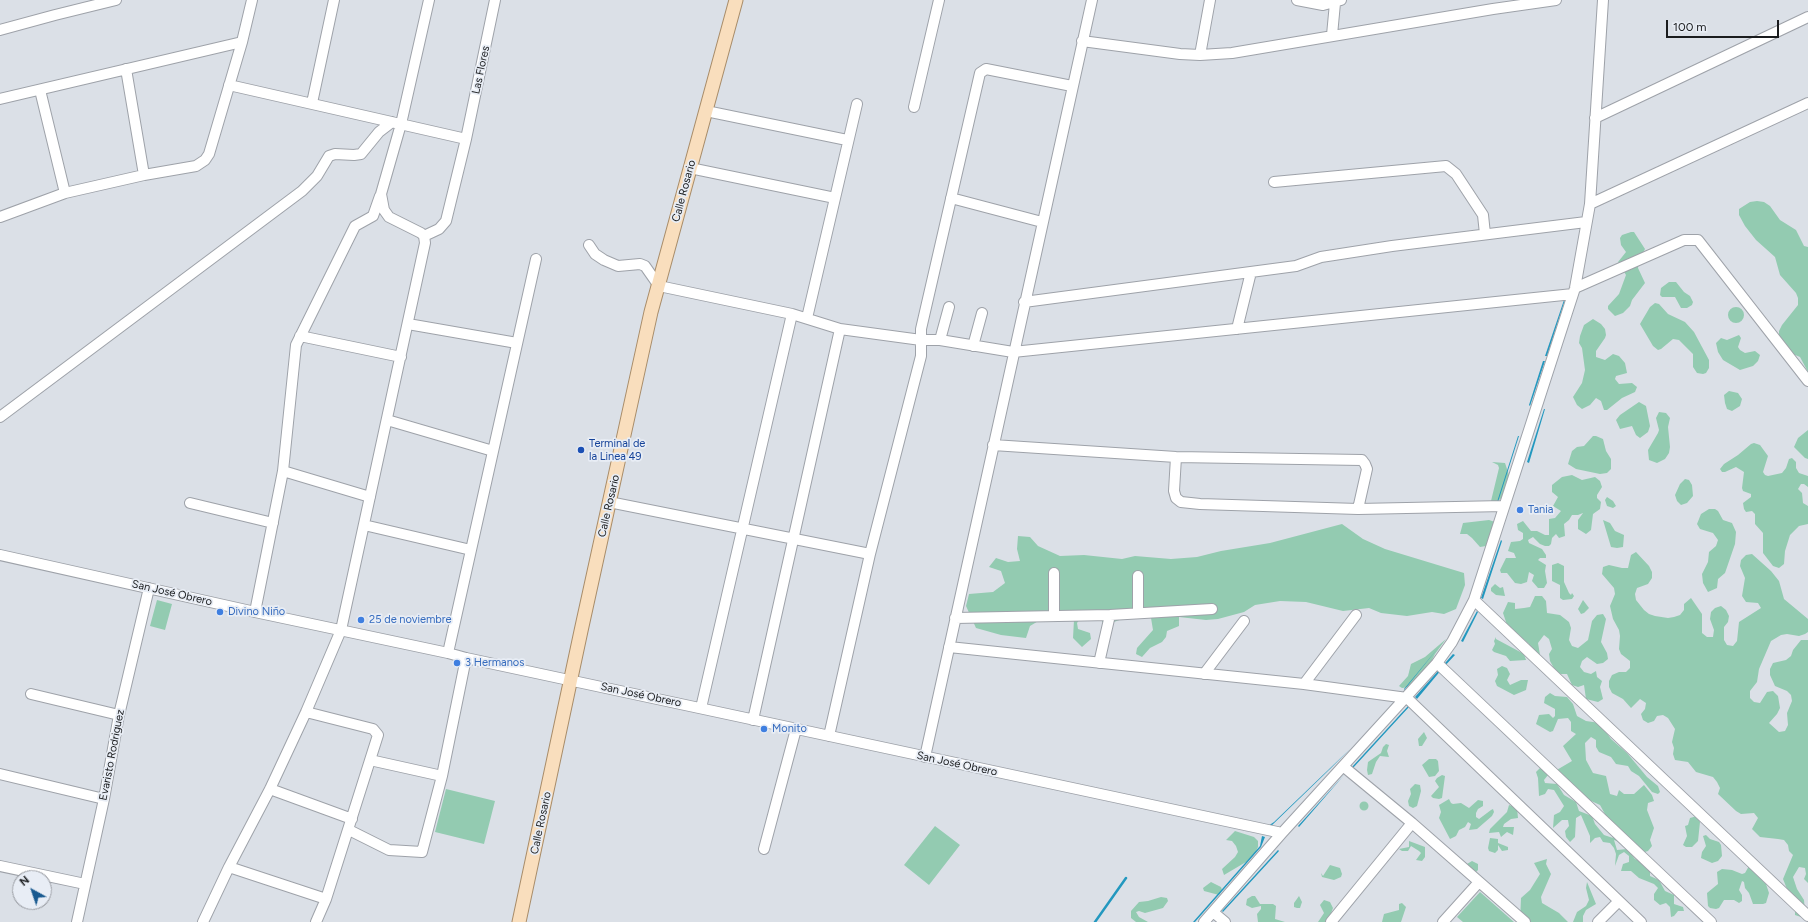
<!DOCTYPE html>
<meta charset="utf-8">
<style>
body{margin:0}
#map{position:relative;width:1808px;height:922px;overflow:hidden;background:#dbe0e7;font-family:Figtree,sans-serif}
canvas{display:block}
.north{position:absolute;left:12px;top:870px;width:40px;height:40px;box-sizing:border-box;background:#e8edf5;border:1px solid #96999f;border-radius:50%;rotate:320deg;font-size:11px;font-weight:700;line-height:16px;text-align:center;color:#1a1c1e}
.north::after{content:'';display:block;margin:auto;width:14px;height:18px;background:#195a90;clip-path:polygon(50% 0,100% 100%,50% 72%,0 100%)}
.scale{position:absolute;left:1666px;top:20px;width:113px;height:18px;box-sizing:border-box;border:2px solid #1a1c1e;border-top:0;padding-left:5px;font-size:12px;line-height:14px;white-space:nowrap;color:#1a1c1e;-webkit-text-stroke:3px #e8edf5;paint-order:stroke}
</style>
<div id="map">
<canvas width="1808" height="922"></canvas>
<div class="north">N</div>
<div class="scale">100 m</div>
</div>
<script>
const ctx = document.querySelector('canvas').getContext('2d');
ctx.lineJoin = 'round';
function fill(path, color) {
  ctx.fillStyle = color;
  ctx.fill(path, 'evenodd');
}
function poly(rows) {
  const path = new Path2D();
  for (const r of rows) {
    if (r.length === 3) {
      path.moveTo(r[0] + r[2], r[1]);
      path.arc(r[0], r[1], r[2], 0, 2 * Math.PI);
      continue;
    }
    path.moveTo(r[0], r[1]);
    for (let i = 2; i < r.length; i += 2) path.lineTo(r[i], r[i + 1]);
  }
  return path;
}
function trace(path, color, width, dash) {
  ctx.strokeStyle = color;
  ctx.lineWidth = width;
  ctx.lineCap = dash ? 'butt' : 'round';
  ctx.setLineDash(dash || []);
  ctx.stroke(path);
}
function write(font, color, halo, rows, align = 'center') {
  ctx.font = font + ' Figtree,sans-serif';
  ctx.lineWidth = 3.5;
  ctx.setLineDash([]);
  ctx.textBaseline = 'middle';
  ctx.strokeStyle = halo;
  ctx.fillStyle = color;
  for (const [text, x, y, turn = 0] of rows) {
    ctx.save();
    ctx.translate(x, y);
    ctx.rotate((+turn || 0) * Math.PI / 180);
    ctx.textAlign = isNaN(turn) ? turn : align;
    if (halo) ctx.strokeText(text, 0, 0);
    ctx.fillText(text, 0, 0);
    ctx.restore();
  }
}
const green = poly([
 [1757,201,1764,202,1770,206,1780,220,1796,230,1804,246,1808,247,1808,372,1800,357,1788,352,1779,337,1779,331,1782,325,1798,305,1798,298,1796,293,1780,275,1775,257,1756,240,1745,226,1739,215,1739,209,1750,202],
 [1631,232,1634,232,1645,249,1639,261,1638,268,1645,283,1632,300,1630,306,1623,313,1615,316,1608,309,1608,306,1619,294,1626,275,1618,262,1626,252,1621,245,1620,238,1622,235],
 [1669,282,1676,282,1684,292,1690,296,1693,302,1692,305,1687,308,1681,308,1675,297,1662,297,1660,295,1661,288],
 [1655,303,1659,304,1668,314,1685,322,1694,332,1709,360,1709,368,1706,373,1703,374,1697,373,1693,367,1693,354,1679,340,1673,339,1661,349,1658,350,1653,346,1640,324,1650,307],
 [1736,315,8],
 [1593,319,1601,324,1605,329,1606,335,1605,338,1596,351,1596,357,1605,360,1613,354,1619,356,1625,363,1627,373,1616,376,1615,379,1619,384,1632,383,1637,387,1635,392,1622,398,1607,410,1604,410,1601,401,1596,398,1590,405,1582,409,1577,405,1573,397,1582,383,1585,370,1582,348,1579,343,1580,336,1584,325],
 [1739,335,1741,338,1738,347,1740,350,1745,353,1755,351,1760,355,1758,361,1753,366,1740,370,1723,360,1718,352,1716,343,1721,338,1727,340],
 [1729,391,1738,393,1742,399,1740,406,1732,411,1727,409,1725,403,1724,395],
 [1639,402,1646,406,1650,426,1648,432,1640,438,1636,435,1632,426,1620,429,1616,420,1620,415],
 [1659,412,1666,413,1670,418,1668,427,1670,447,1669,453,1665,459,1657,463,1649,460,1648,450,1658,433,1659,430,1656,418],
 [1808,430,1808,459,1805,458,1794,447,1798,438],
 [1593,436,1596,436,1603,439,1606,451,1611,459,1611,469,1607,473,1600,474,1576,469,1568,464,1572,451,1577,447,1584,446],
 [1754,443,1760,445,1768,456,1763,472,1765,475,1768,476,1782,473,1786,468,1789,459,1792,458,1796,462,1796,468,1799,473,1808,476,1808,487,1804,484,1801,484,1798,489,1802,493,1803,503,1808,506,1808,524,1799,526,1790,535,1785,551,1784,564,1779,568,1773,566,1763,553,1763,533,1755,524,1755,514,1752,511,1746,512,1744,509,1743,503,1751,497,1751,494,1743,491,1742,488,1744,472,1736,467,1725,472,1722,472,1720,469,1724,464,1738,455,1751,444],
 [1492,462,1505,463,1510,478,1504,496,1492,506,1491,501,1499,468,1498,465],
 [1572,475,1582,480,1595,477,1600,481,1602,487,1597,495,1597,498,1601,502,1600,509,1593,514,1591,530,1586,534,1578,529,1578,520,1583,513,1578,515,1572,515,1569,520,1564,524,1565,536,1559,538,1556,534,1552,538,1551,544,1549,546,1545,546,1540,544,1533,537,1528,540,1529,543,1542,549,1546,555,1546,558,1540,558,1538,560,1546,565,1545,571,1547,583,1544,588,1538,588,1532,581,1534,575,1529,572,1527,582,1521,584,1515,583,1507,573,1501,573,1500,570,1506,558,1516,558,1514,553,1508,551,1511,542,1520,541,1523,539,1523,533,1518,530,1517,524,1523,521,1531,531,1537,531,1545,535,1549,535,1549,519,1555,518,1561,511,1553,506,1558,497,1552,492,1552,485,1562,477],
 [1685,479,1689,480,1692,485,1693,496,1687,503,1681,505,1677,501,1675,495,1680,484],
 [1607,497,1613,501,1616,506,1613,508,1607,506,1605,500],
 [1709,509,1715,509,1718,511,1723,520,1732,523,1736,532,1735,544,1725,573,1718,579,1717,588,1708,592,1703,583,1702,574,1708,562,1709,552,1716,546,1718,540,1713,533,1700,529,1697,524,1701,514],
 [1489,520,1495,522,1492,545,1480,547,1472,538,1467,534,1460,534,1463,523],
 [1603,520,1610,523,1615,531,1624,535,1623,547,1617,548,1611,547],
 [1342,524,1363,539,1385,549,1464,573,1465,585,1456,609,1444,614,1432,612,1407,616,1381,613,1369,608,1343,611,1306,602,1280,601,1255,605,1244,612,1218,619,1206,620,1179,617,1179,626,1167,631,1166,637,1162,642,1150,648,1142,657,1136,654,1137,648,1153,630,1151,618,1146,614,1127,617,1109,624,1102,622,1102,610,1090,610,1084,613,1077,623,1078,629,1090,633,1091,639,1082,647,1073,638,1074,620,1050,614,1030,626,1026,638,1001,635,976,628,966,606,969,594,993,592,1005,583,1001,571,989,567,996,558,1008,562,1020,561,1017,549,1018,536,1030,537,1038,546,1060,556,1084,555,1122,559,1135,556,1171,559,1197,557,1221,551,1270,543],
 [1636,552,1649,566,1652,572,1652,578,1648,584,1637,588,1635,594,1636,600,1644,610,1649,614,1655,616,1668,618,1674,617,1680,615,1684,610,1684,604,1691,598,1702,614,1702,633,1707,637,1713,637,1714,630,1710,619,1711,612,1715,608,1721,606,1726,610,1729,616,1728,622,1724,627,1724,640,1727,645,1733,646,1737,641,1739,622,1761,608,1758,603,1746,602,1742,596,1745,578,1740,566,1741,560,1746,555,1752,554,1771,571,1779,581,1784,599,1808,619,1808,632,1805,634,1799,636,1787,634,1781,635,1771,641,1759,669,1757,682,1750,691,1750,698,1754,702,1760,703,1767,692,1773,691,1778,696,1780,708,1777,714,1769,723,1779,732,1785,731,1788,725,1787,713,1792,701,1791,695,1787,691,1775,686,1770,675,1770,669,1773,663,1786,660,1791,656,1793,650,1801,640,1808,640,1808,883,1804,879,1806,874,1805,868,1799,867,1793,877,1797,889,1804,900,1805,912,1801,917,1795,915,1795,909,1783,879,1793,855,1789,851,1788,845,1784,840,1778,839,1760,837,1752,829,1758,818,1754,813,1741,814,1736,811,1718,794,1720,788,1717,782,1713,777,1696,772,1688,762,1675,760,1673,754,1674,748,1672,742,1675,729,1668,718,1663,715,1657,716,1654,721,1648,723,1643,720,1641,714,1645,709,1646,703,1640,699,1631,708,1623,699,1612,693,1609,687,1609,681,1612,675,1619,672,1626,672,1630,668,1630,661,1621,654,1619,649,1620,636,1619,630,1613,619,1610,606,1615,594,1614,588,1602,574,1603,567,1609,565,1622,568,1628,568,1631,555],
 [1558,563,1564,566,1564,582,1569,593,1571,595,1572,593,1574,596,1572,599,1563,600,1560,598,1560,585,1552,581,1552,565],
 [1495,584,1500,588,1503,587,1505,596,1496,595,1491,591,1491,588],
 [1535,596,1542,596,1546,601,1547,613,1560,615,1569,622,1571,628,1569,640,1572,646,1578,648,1588,640,1592,621,1597,615,1603,614,1606,619,1601,642,1607,653,1608,659,1603,663,1597,664,1587,657,1582,661,1580,667,1584,672,1591,674,1596,671,1597,677,1602,681,1600,687,1603,699,1598,702,1586,699,1584,685,1578,687,1572,685,1567,674,1561,674,1556,672,1550,661,1549,654,1552,649,1549,639,1544,635,1538,643,1540,655,1534,655,1529,651,1529,644,1507,625,1503,613,1508,602,1515,603,1515,609,1524,608,1530,607],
 [157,600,172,604,165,630,150,626],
 [1583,600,1589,608,1584,613,1581,614,1578,609],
 [1496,637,1496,639,1524,654,1526,660,1510,661,1506,656,1494,652,1492,650,1495,644,1494,641],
 [1446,639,1435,654,1426,672,1411,687,1402,688,1399,686,1408,676,1411,664,1425,657],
 [1502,666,1507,668,1510,674,1507,680,1510,685,1521,680,1528,680,1526,690,1514,695,1497,686,1495,681,1498,675,1497,669],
 [1550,693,1555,696,1567,697,1573,704,1577,716,1586,721,1600,723,1611,739,1627,753,1647,777,1658,786,1660,792,1658,794,1652,792,1639,776,1631,771,1628,766,1616,764,1611,757,1599,752,1596,747,1596,740,1591,737,1585,743,1586,760,1593,773,1606,776,1610,794,1617,796,1619,790,1624,794,1634,794,1644,785,1652,795,1654,801,1648,803,1647,810,1654,828,1650,840,1652,846,1648,851,1642,853,1631,839,1619,842,1614,840,1617,850,1627,849,1635,859,1646,864,1650,869,1650,876,1659,880,1665,891,1674,895,1674,904,1683,907,1684,911,1678,911,1674,916,1671,917,1670,907,1666,903,1660,905,1654,900,1654,894,1658,888,1654,884,1639,878,1631,871,1621,871,1623,864,1629,862,1629,856,1624,852,1619,855,1615,866,1616,854,1614,848,1610,843,1603,842,1600,837,1595,838,1590,843,1590,836,1581,815,1576,818,1575,837,1570,842,1566,837,1565,831,1569,826,1568,820,1562,820,1553,828,1554,815,1560,812,1564,806,1554,790,1548,789,1545,794,1539,796,1538,778,1536,772,1540,768,1547,772,1548,775,1544,780,1545,783,1557,784,1564,795,1576,802,1579,811,1592,816,1595,824,1604,835,1613,838,1607,828,1605,822,1606,816,1600,805,1589,800,1583,800,1555,771,1572,761,1563,746,1576,734,1571,731,1571,722,1568,718,1558,719,1553,731,1550,732,1536,724,1539,715,1549,714,1553,718,1555,716,1555,709,1544,703,1545,697],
 [1424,732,1427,738,1422,746,1419,746,1418,739],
 [1386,744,1389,745,1387,751,1389,757,1380,756,1376,762,1372,774,1368,775,1367,770,1368,762,1381,753,1383,747],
 [1429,759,1436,759,1438,761,1439,771,1435,776,1429,777,1422,765],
 [1442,775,1445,776,1442,798,1439,799,1433,798,1431,796,1439,787,1435,781,1437,778],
 [1415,784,1420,785,1421,791,1417,806,1413,808,1409,806,1408,801,1411,794,1410,789],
 [446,789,495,801,484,844,435,832],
 [1449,799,1451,803,1453,804,1461,803,1469,808,1478,800,1483,801,1483,806,1478,809,1476,813,1476,817,1479,819,1491,810,1493,809,1494,812,1492,816,1477,829,1469,830,1471,824,1468,822,1465,827,1459,830,1456,836,1450,839,1439,818,1441,812,1439,805],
 [1364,806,4.5],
 [1509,805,1517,808,1518,818,1511,819,1504,824,1503,827,1514,827,1513,835,1507,832,1501,837,1499,832,1489,833,1490,829,1507,812],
 [1697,816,1700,822,1698,841,1692,847,1686,847,1683,845,1687,836,1685,826,1688,825,1690,818],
 [935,826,960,845,929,885,904,865],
 [1235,831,1254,837,1258,841,1258,847,1255,853,1246,862,1224,875,1222,869,1235,857,1238,852,1236,846,1232,841,1226,840],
 [1706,835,1710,839,1719,842,1721,845,1722,856,1718,861,1712,863,1701,858,1702,852,1706,846,1703,836],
 [1490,838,1498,839,1498,843,1508,847,1508,850,1502,851,1498,845,1498,850,1495,853,1489,851,1488,848],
 [1409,841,1425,847,1425,857,1422,861,1416,860,1421,853,1419,851,1411,846,1408,851,1402,851,1399,849,1409,847],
 [1547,859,1546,864,1551,874,1541,897,1542,903,1559,913,1568,922,1520,922,1521,898,1530,890,1540,874,1534,863],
 [1472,861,1478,864,1478,870,1474,874,1467,864],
 [1330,865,1340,868,1342,874,1341,877,1334,880,1322,877,1321,873,1323,876],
 [1749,866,1766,884,1769,893,1766,903,1763,904,1753,904,1749,893,1745,888,1744,882,1742,881,1739,890,1742,895,1742,901,1739,903,1734,900,1724,900,1719,908,1716,909,1710,908,1708,906,1707,893,1718,884,1717,872,1722,869,1732,870,1742,874,1745,873],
 [1211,882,1221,887,1222,890,1219,895,1204,891,1203,888],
 [1587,882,1596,904,1586,910,1583,916,1583,922,1573,922,1577,912,1586,906,1589,900,1586,888],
 [1480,892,1514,922,1463,922,1457,917],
 [1252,896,1255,896,1260,904,1273,904,1276,906,1275,919,1285,922,1258,922,1257,914,1261,909,1261,906,1252,908,1246,905,1247,899],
 [1299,896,1302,902,1300,908,1297,908,1294,907,1294,903],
 [1161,897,1167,898,1168,901,1163,908,1145,913,1139,911,1136,912,1139,917,1148,922,1136,922,1131,918,1131,911,1139,902,1148,901],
 [1324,900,1330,902,1333,908,1328,922,1318,922,1324,913,1320,905],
 [1402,903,1406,907,1401,922,1382,922,1384,914,1399,910,1399,904]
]);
const water = poly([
 [1564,300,1565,300,1547,356,1545,356],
 [1543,361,1545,361,1530,406,1529,405],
 [1544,409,1545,409,1529,463,1527,462],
 [1518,436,1519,436,1498,502,1497,502],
 [1501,540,1502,541,1483,599,1481,598],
 [1477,611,1478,612,1463,642,1461,641],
 [1438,648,1405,689,1404,690,1404,689],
 [1453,654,1455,655,1442,669,1417,699,1415,697],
 [1408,706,1409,707,1353,768,1352,767],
 [1350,749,1330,769,1269,828,1268,826,1274,822],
 [1345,774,1299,827,1298,826],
 [1262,836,1265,837,1261,847,1195,922,1193,922,1260,846],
 [1278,850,1279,851,1223,912,1222,911]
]);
const stream = poly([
 [1095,922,1126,878]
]);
const minor = poly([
 [1297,0,1323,5,1341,0],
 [0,30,55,15,116,0],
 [1332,35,1335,3],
 [1082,41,1180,54,1200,55,1232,53,1493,9,1556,0],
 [1200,55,1210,0],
 [126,69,144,175],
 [229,85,466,139],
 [40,90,65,193],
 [0,99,242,42],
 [312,103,334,0],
 [914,107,939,0],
 [706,111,847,140],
 [1595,118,1808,17],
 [690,168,835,198],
 [1274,182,1446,166,1456,174,1483,215,1485,234],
 [951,198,1042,222],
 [1590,204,1808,103],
 [0,217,65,193,144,175,196,166,205,160,209,154,242,42,252,0],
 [424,236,439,229,446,221,466,139,495,0],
 [589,245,595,254,604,260,618,266,640,264,645,266,659,286,792,314,840,329,921,340,940,340,1013,352,1573,294],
 [1575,288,1684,240,1698,240,1808,381],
 [1024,302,1296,266,1321,257,1392,246,1586,222],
 [807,318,857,104],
 [408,324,517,343],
 [1237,329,1251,272],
 [300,336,401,357],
 [940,340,949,307],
 [973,346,982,313],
 [0,417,302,191,317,176,329,156,335,154,354,155,361,154,379,132,392,122],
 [387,420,493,451],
 [993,445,1176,457,1362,460,1365,464,1367,469,1358,509],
 [1176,457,1174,491,1176,498,1181,502,1200,504,1358,509,1504,506],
 [283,471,370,497],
 [609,502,870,554],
 [190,503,273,523],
 [364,525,471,550],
 [0,555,255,612,448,653,466,658,1282,833],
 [1474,600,1808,916],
 [255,612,283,471,296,345,355,226,373,216,380,196],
 [1138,613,1138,576],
 [1054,616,1054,573],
 [955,618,1110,615,1212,609],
 [949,647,1304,684,1407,698,1641,922],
 [448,653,536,259],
 [1099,663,1110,615],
 [1437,663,1711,922],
 [1204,674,1244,621],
 [1304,684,1356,615],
 [31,694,119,715],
 [701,708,792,314],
 [306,712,373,729,378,735,326,899,316,922],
 [753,720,840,329],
 [829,736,870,554,921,356,921,329,980,73,986,69,1072,86],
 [925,757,1092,0],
 [370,760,442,776],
 [1344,767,1412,823,1525,922],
 [0,774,104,799],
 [270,789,352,819],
 [349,830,389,850,422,852,442,776,466,658],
 [764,849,796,729],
 [0,866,85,884],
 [229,867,326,899],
 [1213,912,1225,922],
 [77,922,104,799,119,715,149,588],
 [203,922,229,867,270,789,306,712,341,630,425,243,424,236,421,233,389,217,384,210,381,194,401,124,429,0],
 [1204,922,1282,833,1437,663,1452,642,1474,600,1575,288,1590,204,1603,0],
 [1331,922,1412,823],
 [1443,922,1479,882],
 [1598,922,1619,901]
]);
const major = poly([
 [519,922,581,631,651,312,736,0]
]);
const markers = [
 [581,450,4,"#1a4fb4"],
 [1520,510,4,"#3f7fe0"],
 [220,612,4,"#3f7fe0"],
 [361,620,4,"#3f7fe0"],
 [457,663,4,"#3f7fe0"],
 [764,729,4,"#3f7fe0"]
];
const streetNames = [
 ["Las Flores",481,70,-78],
 ["Calle Rosario",684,191,-75],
 ["Calle Rosario",609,506,-77],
 ["San José Obrero",172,593,13],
 ["San José Obrero",641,695,12],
 ["Evaristo Rodriguez",112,755,-79],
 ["San José Obrero",957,764,12],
 ["Calle Rosario",541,823,-78]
];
const transitNames = [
 ["Terminal de",589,444],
 ["la Linea 49",589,457]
];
const shopNames = [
 ["Tania",1528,510],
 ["Divino Niño",228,612],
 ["25 de noviembre",369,620],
 ["3 Hermanos",465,663],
 ["Monito",772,729]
];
fill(green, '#93cbb1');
fill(water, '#2398bf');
trace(stream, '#2398bf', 2.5);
trace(minor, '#9ea2a9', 12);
trace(major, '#a88c69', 15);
trace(minor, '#fff', 10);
trace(major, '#f9debd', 13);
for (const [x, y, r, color] of markers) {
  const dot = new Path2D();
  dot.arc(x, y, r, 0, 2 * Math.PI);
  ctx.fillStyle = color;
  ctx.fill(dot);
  trace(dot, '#e8edf5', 1.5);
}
write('11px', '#1a1c1e', '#e8edf5', streetNames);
write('11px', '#164399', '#e8edf5', transitNames, 'left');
write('11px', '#366cbe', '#e8edf5', shopNames, 'left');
</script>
